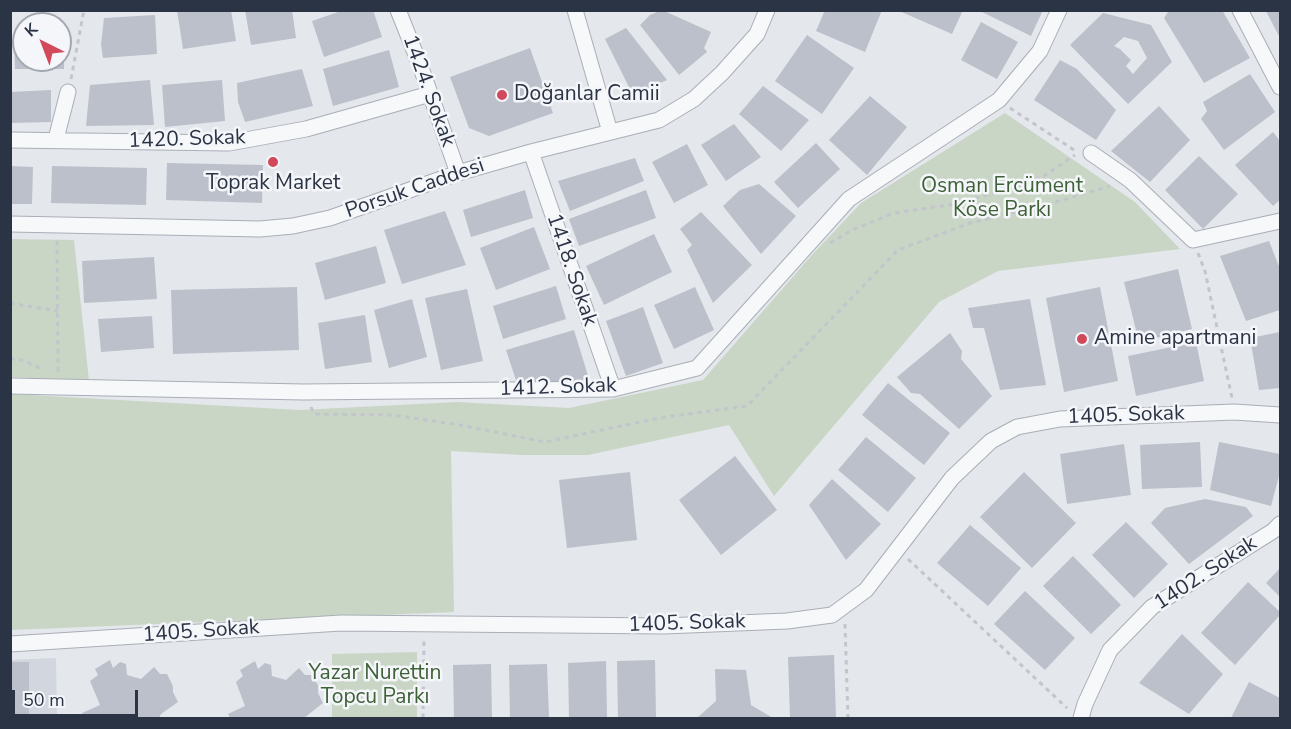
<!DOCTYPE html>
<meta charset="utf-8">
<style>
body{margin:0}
#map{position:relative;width:1291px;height:729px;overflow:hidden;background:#e4e7ec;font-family:"Nunito Sans",sans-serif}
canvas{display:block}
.frame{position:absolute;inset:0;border:12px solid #2b3445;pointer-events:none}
.north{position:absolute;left:12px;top:12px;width:60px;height:60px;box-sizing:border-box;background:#f4f6f9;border:2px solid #a4a8b1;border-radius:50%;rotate:318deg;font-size:16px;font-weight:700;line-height:24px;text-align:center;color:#2b3445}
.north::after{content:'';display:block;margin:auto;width:21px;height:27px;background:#d1495b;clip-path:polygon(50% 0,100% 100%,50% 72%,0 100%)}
.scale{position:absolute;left:12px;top:690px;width:126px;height:27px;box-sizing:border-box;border:3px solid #2b3445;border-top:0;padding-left:8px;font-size:18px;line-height:21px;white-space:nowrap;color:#2b3445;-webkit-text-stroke:4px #f4f6f9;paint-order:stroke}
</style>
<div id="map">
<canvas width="1291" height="729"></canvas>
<div class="frame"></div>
<div class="north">K</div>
<div class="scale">50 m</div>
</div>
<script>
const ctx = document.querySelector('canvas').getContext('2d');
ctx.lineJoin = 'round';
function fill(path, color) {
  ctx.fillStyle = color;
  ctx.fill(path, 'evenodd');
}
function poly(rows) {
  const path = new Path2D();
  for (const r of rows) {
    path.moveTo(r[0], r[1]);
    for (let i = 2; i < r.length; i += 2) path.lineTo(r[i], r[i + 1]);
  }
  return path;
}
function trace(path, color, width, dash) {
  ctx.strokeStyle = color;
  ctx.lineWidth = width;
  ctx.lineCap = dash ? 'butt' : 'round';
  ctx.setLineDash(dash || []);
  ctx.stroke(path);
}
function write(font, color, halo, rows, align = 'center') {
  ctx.font = font + ' "Nunito Sans",sans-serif';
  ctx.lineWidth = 5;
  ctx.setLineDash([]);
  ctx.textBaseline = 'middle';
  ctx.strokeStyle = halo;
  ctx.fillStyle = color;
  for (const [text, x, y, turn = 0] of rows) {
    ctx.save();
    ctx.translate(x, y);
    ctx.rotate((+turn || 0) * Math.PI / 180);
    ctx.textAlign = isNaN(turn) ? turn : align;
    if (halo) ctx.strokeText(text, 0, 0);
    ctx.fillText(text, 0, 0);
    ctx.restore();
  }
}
const built = poly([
 [56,658,57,718,11,718,10,660]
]);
const green = poly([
 [1005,113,1135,202,1180,249,998,271,939,302,774,496,729,425,588,455,522,455,451,451,454,612,11,630,11,394,300,410,457,402,569,408,703,380,811,256,861,203],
 [10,239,74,240,89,381,11,377],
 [417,652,417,718,332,718,332,654]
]);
const building = poly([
 [177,10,231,10,236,41,183,49],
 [245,10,292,10,296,38,251,45],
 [344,10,373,10,382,37,324,57,312,21],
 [662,10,711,32,704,48,707,52,679,75,640,25,650,15],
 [825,10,882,10,865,52,816,31],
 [897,10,963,10,952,34],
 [983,10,1043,10,1031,36,982,12],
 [1176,10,1222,10,1250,58,1204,83,1164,18,1168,12],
 [1266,10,1280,10,1280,38,1267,13],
 [1103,13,1151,25,1172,62,1128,104,1070,45],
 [1124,37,1138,41,1147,58,1133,74,1126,66,1131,60,1120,49,1114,46],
 [155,15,157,54,103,58,101,45,104,18],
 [981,22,1018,42,997,79,961,60],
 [626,28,667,80,633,95,605,39],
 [60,31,64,31,64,69,15,69,14,34,24,33,24,60,60,60],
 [807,35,854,68,822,114,775,81],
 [530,48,553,113,489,136,469,128,450,77],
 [389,50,399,87,333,106,323,69],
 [1060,60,1077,69,1116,110,1096,140,1034,100],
 [302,69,313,106,245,122,238,102,237,83],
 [1250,74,1275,112,1224,150,1201,119,1207,111,1203,102],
 [150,80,154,125,86,126,90,85],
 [222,80,225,121,165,127,162,85],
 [763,86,809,120,781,151,739,114],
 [51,90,51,122,10,123,10,92],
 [870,96,907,127,867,175,829,140],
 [1159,106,1190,140,1150,182,1111,151],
 [734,124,761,157,726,181,701,145],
 [1273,132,1280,141,1280,200,1273,206,1235,165],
 [816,143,840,169,798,208,774,182],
 [687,144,708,185,674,203,652,162],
 [1199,156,1238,194,1203,229,1165,190],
 [635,158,644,181,570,211,558,181],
 [167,163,263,165,262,203,166,200],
 [10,166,33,167,32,204,10,204],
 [52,166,147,168,146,205,51,203],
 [759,184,796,216,761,254,723,206,740,190],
 [525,190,533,218,471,237,463,210],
 [646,190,656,218,579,246,569,219],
 [445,211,466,265,402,284,384,230],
 [701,212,752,265,713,303,687,250,692,245,680,229],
 [534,227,550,269,496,290,480,248],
 [654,234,672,272,604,305,586,266],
 [1269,241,1280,269,1280,310,1246,321,1220,256],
 [376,246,386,283,325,300,315,263],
 [154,257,157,299,84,303,82,261],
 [1178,269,1192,329,1139,342,1124,282],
 [556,286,566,319,503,339,493,306],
 [297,287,299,350,173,354,171,290],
 [695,287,714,330,674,349,654,305],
 [1100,287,1118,381,1064,392,1046,298],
 [467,289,483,361,441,370,425,298],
 [412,299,427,357,389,368,374,310],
 [1030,299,1046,385,1000,390,984,328,973,328,968,308],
 [643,307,663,363,626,376,606,321],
 [365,315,372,362,325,369,318,323],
 [152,316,154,348,101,352,98,319],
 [574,330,589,379,554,384,516,380,506,350],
 [1280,332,1280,388,1259,390,1250,338],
 [950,333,962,351,961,359,992,396,959,429,920,394,911,393,897,377],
 [1196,342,1204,381,1136,396,1128,356],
 [888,383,950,433,924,465,862,415],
 [866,437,916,478,888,512,838,470],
 [1200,442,1202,487,1142,489,1140,445],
 [1219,442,1280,454,1280,472,1271,506,1210,490],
 [1124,444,1131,495,1067,504,1060,454],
 [735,456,777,510,721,555,679,500],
 [630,472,637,540,567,548,559,480],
 [1024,472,1076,523,1032,568,980,517],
 [832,479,881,524,846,560,809,505],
 [1205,499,1246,507,1253,516,1189,564,1151,523,1165,508],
 [1126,522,1168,564,1134,598,1092,555],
 [970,525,1021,568,988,606,937,563],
 [1073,556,1121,605,1091,634,1043,586],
 [1280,568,1280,597,1266,583],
 [1248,582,1280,612,1280,615,1235,665,1201,633],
 [1025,591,1075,638,1045,670,994,624],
 [1182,634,1223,674,1189,714,1139,683],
 [834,655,836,718,790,718,788,657],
 [110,660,113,668,120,662,126,664,127,675,141,679,154,667,160,674,167,674,173,686,173,692,178,702,161,714,159,718,86,718,82,713,100,705,90,681,98,675,95,669],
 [655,660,656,718,618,718,617,661],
 [255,661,258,669,265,663,271,665,272,676,286,680,299,668,305,675,312,675,319,687,318,693,323,703,304,718,230,718,228,714,245,706,236,682,243,676,240,670],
 [606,661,607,718,569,718,568,663],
 [10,662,29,662,29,718,10,718],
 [491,664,492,718,454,718,453,665],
 [547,664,549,718,510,718,509,665],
 [715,669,746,670,751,705,773,718,697,718,716,701],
 [1249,682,1280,698,1280,718,1231,718]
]);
const path = poly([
 [71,79,84,10],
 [1010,108,1077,152],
 [57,241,58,372],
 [830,243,852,230,894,213,954,204,1009,189,1044,176,1075,155],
 [1198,253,1205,271,1232,398],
 [10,303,58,311],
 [10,359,22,360,44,370],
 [311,407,314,414,393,415,460,425,545,442,659,418,747,406,898,250,970,223,1049,204,1110,186],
 [908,559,1067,708],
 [845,624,848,718],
 [423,718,424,639]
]);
const minor = poly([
 [398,10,420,65,458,173],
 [575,10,610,132],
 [1240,10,1280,87],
 [56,139,68,92],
 [10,140,229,143,306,129,430,94],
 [531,152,613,389],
 [1091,153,1130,180,1193,240,1280,221],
 [10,224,260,229,293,226,330,218,458,173,531,152,659,120,694,99,722,73,757,34,767,10],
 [10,386,303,392,613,389,697,368,849,199,999,100,1040,51,1059,10],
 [10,644,341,623,664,626,787,621,832,615,866,590,952,478,991,441,1017,427,1060,419,1234,412,1280,415],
 [1081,718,1085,704,1110,650,1152,607,1273,531,1280,524]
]);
const markers = [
 [502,95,6,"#d1495b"],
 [273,162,6,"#d1495b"],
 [1082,339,6,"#d1495b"]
];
const streetNames = [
 ["1424. Sokak",428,91,70],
 ["1420. Sokak",187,140,-2],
 ["Porsuk Caddesi",415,189,-19],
 ["1418. Sokak",571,270,71],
 ["1412. Sokak",558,388,-2],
 ["1405. Sokak",1126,416,-2],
 ["1402. Sokak",1206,574,-33],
 ["1405. Sokak",687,624,-2],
 ["1405. Sokak",201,632,-4]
];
const poiNames = [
 ["Doğanlar Camii",514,95],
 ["Toprak Market",273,184,"center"],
 ["Amine apartmani",1094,339]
];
const parkNames = [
 ["Osman Ercüment",1002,187],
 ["Köse Parkı",1002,211],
 ["Yazar Nurettin",375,674],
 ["Topcu Parkı",375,698]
];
fill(built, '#d2d6de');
fill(green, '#c9d6c5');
fill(building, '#bbc0ca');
trace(minor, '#a9aeb7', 17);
trace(path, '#c2c5cb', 3, [4.5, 4.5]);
trace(minor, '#f7f8fa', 15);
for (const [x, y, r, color] of markers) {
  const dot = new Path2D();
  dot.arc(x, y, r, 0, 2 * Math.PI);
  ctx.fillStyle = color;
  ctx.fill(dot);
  trace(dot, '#f4f6f9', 2);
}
write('21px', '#2b3445', '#f4f6f9', streetNames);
write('21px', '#2b3445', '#f4f6f9', poiNames, 'left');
write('21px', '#3f6138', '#f4f6f9', parkNames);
</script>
